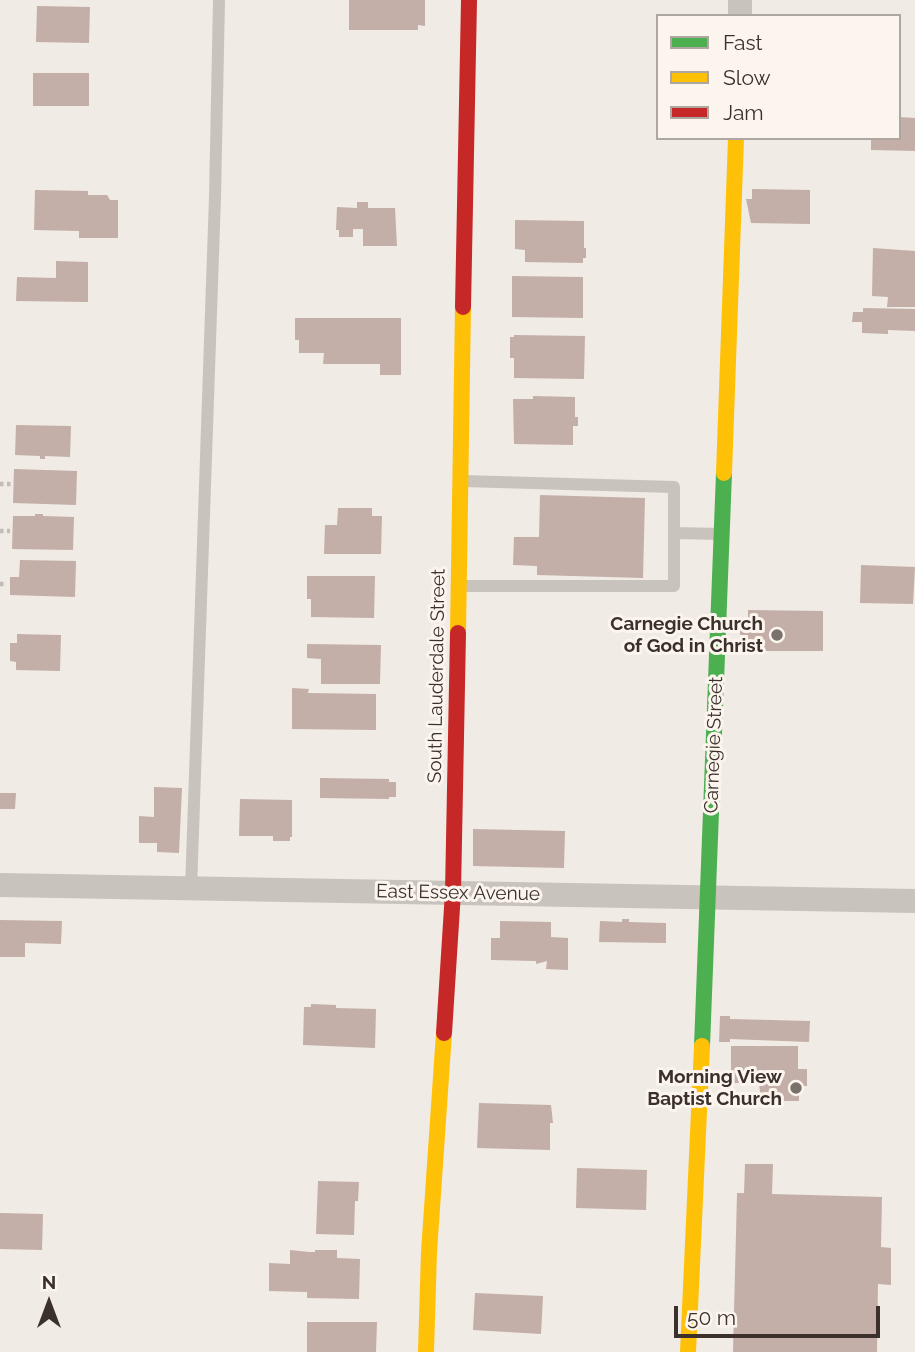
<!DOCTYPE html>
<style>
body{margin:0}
#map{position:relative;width:915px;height:1352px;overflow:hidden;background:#f0ebe5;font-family:Raleway,sans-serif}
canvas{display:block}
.legend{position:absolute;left:656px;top:14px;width:245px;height:126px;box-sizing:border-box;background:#fbf5ee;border:2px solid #aea6a0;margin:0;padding:9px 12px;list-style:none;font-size:21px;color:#3b302b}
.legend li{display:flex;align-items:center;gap:14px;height:35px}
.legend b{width:35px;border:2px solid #aea6a0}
.north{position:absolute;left:14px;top:1268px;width:70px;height:70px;-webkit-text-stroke:5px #fbf5ee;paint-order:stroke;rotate:0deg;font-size:19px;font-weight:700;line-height:28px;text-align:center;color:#3b302b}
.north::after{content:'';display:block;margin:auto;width:24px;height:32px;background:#3b302b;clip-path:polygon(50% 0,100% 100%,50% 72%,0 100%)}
.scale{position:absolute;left:674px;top:1306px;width:206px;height:32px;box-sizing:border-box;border:4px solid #3b302b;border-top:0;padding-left:9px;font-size:21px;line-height:24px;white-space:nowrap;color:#3b302b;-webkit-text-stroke:5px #fbf5ee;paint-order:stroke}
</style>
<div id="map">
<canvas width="915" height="1352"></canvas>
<ul class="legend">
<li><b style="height:9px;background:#4caf50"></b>Fast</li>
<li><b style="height:9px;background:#ffc107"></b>Slow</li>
<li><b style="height:9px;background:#c62828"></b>Jam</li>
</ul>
<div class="north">N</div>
<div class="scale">50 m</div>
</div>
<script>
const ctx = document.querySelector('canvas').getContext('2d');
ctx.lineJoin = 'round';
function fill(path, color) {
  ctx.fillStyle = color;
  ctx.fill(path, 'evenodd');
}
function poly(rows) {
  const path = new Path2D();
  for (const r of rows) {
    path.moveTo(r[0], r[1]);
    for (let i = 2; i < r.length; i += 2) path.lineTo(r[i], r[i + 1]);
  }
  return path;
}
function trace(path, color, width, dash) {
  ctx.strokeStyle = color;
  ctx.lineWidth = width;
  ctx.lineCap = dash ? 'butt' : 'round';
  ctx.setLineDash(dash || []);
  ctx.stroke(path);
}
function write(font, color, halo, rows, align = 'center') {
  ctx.font = font + ' Raleway,sans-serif';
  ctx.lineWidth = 6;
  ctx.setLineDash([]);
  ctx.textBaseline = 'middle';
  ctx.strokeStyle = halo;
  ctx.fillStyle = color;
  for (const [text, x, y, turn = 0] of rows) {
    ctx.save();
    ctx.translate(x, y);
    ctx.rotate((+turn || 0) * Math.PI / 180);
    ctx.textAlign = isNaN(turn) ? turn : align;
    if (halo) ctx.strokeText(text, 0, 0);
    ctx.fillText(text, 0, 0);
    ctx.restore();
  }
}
const building = poly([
 [349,0,425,0,425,26,418,25,418,30,349,30],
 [37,6,90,7,89,43,36,42],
 [33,73,89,73,89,106,33,106],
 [899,117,915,118,915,151,871,150,871,138,899,138],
 [752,189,810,190,810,224,751,223,746,199,752,199],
 [35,190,88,191,88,195,107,195,110,200,118,200,118,238,79,238,79,231,34,230],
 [357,202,368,202,368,208,395,208,397,246,363,246,363,229,353,229,353,237,339,237,339,230,336,230,337,207,357,208],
 [515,220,584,221,584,248,586,248,586,258,583,258,583,263,525,262,525,250,515,249],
 [873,248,915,251,915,307,887,307,888,297,872,296],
 [56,261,88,262,88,302,16,301,17,277,56,278],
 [512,276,583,277,583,318,512,317],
 [863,308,915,309,915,331,888,330,888,334,862,333,862,322,852,322,853,312,863,312],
 [295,318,401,318,401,375,380,375,380,364,323,364,324,353,299,353,299,340,295,340],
 [514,335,585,336,584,379,514,378,514,358,510,358,510,337,514,337],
 [533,396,575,397,575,417,578,417,578,426,573,426,573,445,514,444,513,399,533,399],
 [16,425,71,426,70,457,45,456,45,459,40,459,40,456,15,455],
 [14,469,77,471,76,505,13,503],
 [540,495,645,498,643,578,537,575,537,566,513,565,514,537,539,537],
 [338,508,372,508,372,516,382,516,381,554,324,554,325,525,337,525],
 [35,514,43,514,43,516,74,517,73,550,12,549,13,516,35,516],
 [20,560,76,561,75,597,10,595,10,577,19,577],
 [861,565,915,567,913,604,860,603],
 [307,576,375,576,374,618,311,617,311,599,307,599],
 [748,610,823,611,823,651,748,651,748,635,740,635,740,625,748,625],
 [17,634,61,635,60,671,16,670,16,662,10,661,10,643,17,643],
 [307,644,381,645,380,684,321,684,321,659,307,658],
 [292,688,309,689,308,693,376,694,376,730,292,729],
 [320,778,389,779,389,782,396,782,396,797,389,797,389,799,320,798],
 [154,787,182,788,179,853,157,852,157,843,139,843,139,816,154,817],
 [0,793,16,793,15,809,0,809],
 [240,799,292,800,292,837,290,837,290,841,273,841,273,836,239,836],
 [473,829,565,831,564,868,473,866],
 [622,919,629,919,629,922,666,923,666,943,599,942,600,921,622,922],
 [0,920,62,921,61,944,25,943,25,957,0,957],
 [500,921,551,922,551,937,568,938,568,970,546,969,547,961,536,964,536,961,491,960,491,938,500,938],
 [311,1004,336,1005,336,1008,376,1009,375,1048,303,1045,304,1007,311,1007],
 [720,1016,730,1016,730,1019,810,1021,809,1042,730,1039,730,1042,719,1042],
 [731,1046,798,1046,798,1069,807,1069,807,1086,799,1086,799,1101,761,1101,759,1083,731,1083],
 [479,1103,551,1105,553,1123,550,1123,550,1150,477,1148],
 [745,1164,773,1164,772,1194,882,1197,881,1247,891,1248,891,1285,878,1284,877,1352,733,1352,737,1193,744,1193],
 [577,1168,647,1170,646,1210,576,1208],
 [318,1181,359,1182,358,1201,355,1201,354,1235,316,1234],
 [0,1213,43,1214,42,1250,0,1249],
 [290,1250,309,1252,315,1252,315,1250,337,1250,337,1258,360,1259,359,1299,307,1298,307,1292,269,1291,269,1263,290,1264],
 [475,1293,543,1296,541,1334,473,1330],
 [307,1322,377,1322,376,1352,307,1352]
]);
const path = poly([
 [0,484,11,484],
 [0,531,10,531],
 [0,584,7,584]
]);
const lane = poly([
 [674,533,722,534],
 [461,586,674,586,674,487,462,481],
 [191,889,215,197,219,0]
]);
const street = poly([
 [740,16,740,0],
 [0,885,915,901]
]);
const fast = poly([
 [702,1046,724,473]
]);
const slow = poly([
 [724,473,736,138],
 [458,633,463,307],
 [426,1352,429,1252,444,1033],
 [688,1352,702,1046]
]);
const jam = poly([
 [463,307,469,0],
 [444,1033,453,892,458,633]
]);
const markers = [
 [777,635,7,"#7a716c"],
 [796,1088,7,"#7a716c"]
];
const poiNames = [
 ["Carnegie Church",763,624],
 ["of God in Christ",763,646],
 ["Morning View",782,1077],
 ["Baptist Church",782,1099]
];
const streetNames = [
 ["South Lauderdale Street",437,676,-89],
 ["Carnegie Street",714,745,-88],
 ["East Essex Avenue",458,893,1]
];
fill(building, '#c3afa7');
trace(path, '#c2bbb6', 4.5, [3.5, 3.5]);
trace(lane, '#c9c3be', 12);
trace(street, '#c9c3be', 24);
trace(fast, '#4caf50', 16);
trace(slow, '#ffc107', 16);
trace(jam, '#c62828', 16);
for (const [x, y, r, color] of markers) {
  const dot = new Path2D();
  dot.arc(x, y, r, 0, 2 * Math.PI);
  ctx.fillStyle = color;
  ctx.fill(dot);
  trace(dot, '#fbf5ee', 2.5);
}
write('bold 19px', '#3b302b', '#fbf5ee', poiNames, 'right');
write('19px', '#3b302b', '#fbf5ee', streetNames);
</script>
